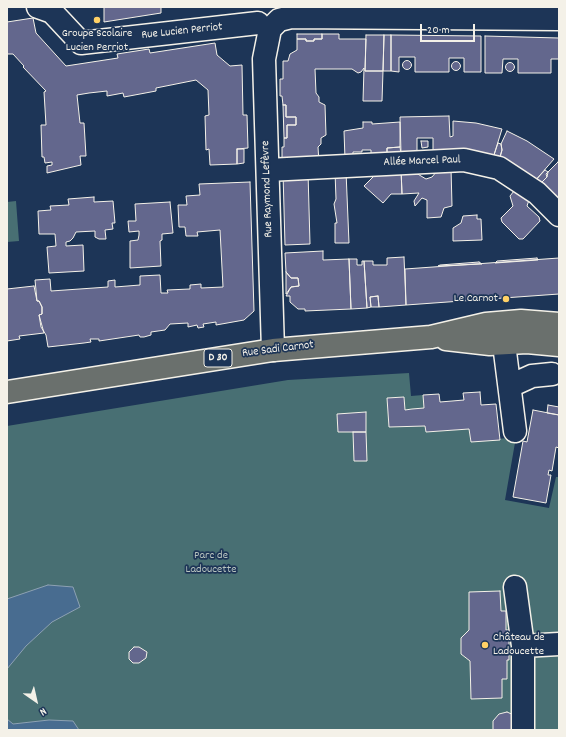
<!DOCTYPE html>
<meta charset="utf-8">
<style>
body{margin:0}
#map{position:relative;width:566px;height:737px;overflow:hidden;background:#1d3557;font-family:Dekko,sans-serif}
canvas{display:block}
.frame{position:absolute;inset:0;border:8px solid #f4f1e8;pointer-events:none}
.north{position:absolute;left:16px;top:681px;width:40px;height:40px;-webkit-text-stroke:3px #1d3557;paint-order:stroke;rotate:146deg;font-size:11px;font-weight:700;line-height:16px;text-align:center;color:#f4f1e8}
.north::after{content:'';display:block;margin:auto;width:14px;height:18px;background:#f4f1e8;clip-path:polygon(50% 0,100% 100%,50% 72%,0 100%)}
.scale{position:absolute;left:420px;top:24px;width:55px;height:18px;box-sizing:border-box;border:2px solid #f4f1e8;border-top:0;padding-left:5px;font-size:12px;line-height:14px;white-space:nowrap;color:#f4f1e8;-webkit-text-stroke:3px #1d3557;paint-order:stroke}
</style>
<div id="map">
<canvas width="566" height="737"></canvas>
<div class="frame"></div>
<div class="north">N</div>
<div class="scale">20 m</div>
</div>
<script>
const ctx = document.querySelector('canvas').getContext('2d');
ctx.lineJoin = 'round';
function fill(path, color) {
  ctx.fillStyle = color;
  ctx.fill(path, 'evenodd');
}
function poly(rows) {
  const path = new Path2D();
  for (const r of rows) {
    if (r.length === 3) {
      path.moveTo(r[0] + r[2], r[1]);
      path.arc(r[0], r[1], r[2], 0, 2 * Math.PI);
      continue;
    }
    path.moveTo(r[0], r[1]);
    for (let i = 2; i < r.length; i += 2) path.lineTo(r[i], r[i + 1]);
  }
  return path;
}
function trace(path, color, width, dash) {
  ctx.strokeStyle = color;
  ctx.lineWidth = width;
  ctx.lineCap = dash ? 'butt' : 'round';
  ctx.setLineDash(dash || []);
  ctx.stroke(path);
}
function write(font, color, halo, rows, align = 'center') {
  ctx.font = font + ' Dekko,sans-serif';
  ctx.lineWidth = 3.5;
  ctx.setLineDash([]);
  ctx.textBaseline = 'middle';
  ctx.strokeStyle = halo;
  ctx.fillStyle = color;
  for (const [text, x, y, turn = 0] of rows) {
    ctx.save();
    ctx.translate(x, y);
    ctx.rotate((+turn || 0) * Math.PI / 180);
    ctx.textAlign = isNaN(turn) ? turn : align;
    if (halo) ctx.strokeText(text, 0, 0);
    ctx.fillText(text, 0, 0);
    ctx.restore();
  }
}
const green = poly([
 [16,201,19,241,7,242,7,202],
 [409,373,411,396,423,395,424,408,405,410,404,397,387,398,389,427,425,426,426,432,469,429,471,442,516,437,505,500,549,508,556,477,559,477,559,730,7,730,7,426,288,380]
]);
const water = poly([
 [48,585,73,587,80,607,52,622,26,646,7,669,7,599,48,585],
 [7,719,13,724,49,720,73,721,79,730,7,730,7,719]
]);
const building = poly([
 [104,7,161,7,161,13,104,22,104,7],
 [33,18,36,33,66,66,118,58,117,54,149,49,150,53,215,43,217,55,230,66,242,65,243,115,247,115,248,148,237,149,237,164,210,165,209,149,206,150,205,116,209,115,208,90,196,80,156,88,156,91,124,97,123,93,107,96,107,91,89,93,77,95,80,123,84,123,86,156,80,156,81,165,47,173,47,166,52,165,52,162,45,163,44,157,42,157,41,125,46,125,44,92,46,91,23,67,24,66,13,54,7,54,7,22,33,18],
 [297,34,322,34,322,39,314,39,314,41,306,41,306,39,297,39,297,34],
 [322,34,339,34,339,39,366,39,365,71,383,71,382,101,363,101,364,68,361,72,358,73,352,69,315,69,316,93,319,97,319,102,325,105,326,135,321,138,321,144,318,147,319,163,282,165,282,147,284,147,284,138,287,138,287,125,296,125,296,117,286,117,286,105,283,105,282,96,280,96,280,79,283,79,283,61,288,61,290,54,297,50,297,39,306,39,306,41,314,41,314,39,322,39,322,34],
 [366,35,384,35,383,71,365,71,366,35],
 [384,35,391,35,391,71,383,71,384,35],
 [391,35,481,36,481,72,464,72,464,58,449,58,449,72,415,72,415,57,399,57,399,72,391,71,391,35],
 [485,36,559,38,559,59,551,59,551,73,518,73,518,59,503,59,502,73,485,73,485,36],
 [407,65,4.5],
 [456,66,4.5],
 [510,67,4.5],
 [283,105,286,105,286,117,296,117,296,125,287,125,287,138,284,138,283,105],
 [449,116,450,137,453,136,453,121,476,123,502,129,493,158,433,152,433,138,417,138,417,152,401,153,400,117,449,116],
 [363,122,372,122,372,124,400,122,400,147,387,148,387,154,371,155,371,150,362,150,362,152,353,152,353,159,345,159,344,131,363,128,363,122],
 [507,131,527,141,554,159,534,182,500,157,502,150,501,144,507,131],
 [421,141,428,141,428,147,422,148,421,141],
 [498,143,501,144,502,150,500,157,493,158,498,143],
 [400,147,401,154,387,154,387,148,400,147],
 [237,149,244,149,244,163,237,164,237,149],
 [558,162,559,164,559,201,541,183,547,177,546,174,558,162],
 [382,168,401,169,402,194,391,194,383,203,364,186,382,168],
 [451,168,452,206,444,208,441,217,427,218,427,200,422,198,415,206,414,201,419,193,402,194,401,169,416,173,426,179,432,177,437,171,451,168],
 [545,170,548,172,547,177,541,183,534,182,545,170],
 [346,171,349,243,335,243,335,223,337,223,334,204,336,199,335,172,346,171],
 [308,172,310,244,285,245,283,173,308,172],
 [250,182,254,311,244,320,216,325,216,322,203,324,204,327,198,328,197,325,188,327,188,323,170,324,165,330,151,332,151,335,144,337,140,337,139,335,99,341,99,339,90,339,91,342,84,343,48,347,46,335,41,327,39,315,42,314,42,307,39,301,37,301,35,280,50,279,51,291,108,287,108,281,115,280,115,287,140,285,140,276,160,275,161,293,168,293,167,290,190,289,190,285,201,284,201,288,223,287,220,230,197,232,198,236,186,236,185,227,179,227,178,205,187,205,186,196,200,195,199,184,250,182],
 [514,191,530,197,527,206,539,217,540,221,523,239,519,239,502,222,501,218,513,206,510,196,514,191],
 [94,197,94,202,113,201,115,223,112,223,113,229,105,230,106,239,99,239,95,237,95,231,76,232,73,238,70,241,66,242,66,246,83,245,84,271,49,273,47,247,56,246,55,234,39,234,38,211,51,210,50,206,69,205,68,199,94,197],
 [170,202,173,233,162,234,162,240,160,241,161,266,130,268,130,241,138,240,139,235,139,231,129,232,128,221,136,221,135,204,170,202],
 [477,215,477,219,481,219,482,240,453,241,453,228,461,223,463,216,477,215],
 [323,251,323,260,349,259,351,309,305,311,305,309,298,309,290,302,290,296,286,296,291,287,299,286,298,278,291,278,286,272,285,253,323,251],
 [404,257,406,305,379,307,378,296,370,297,371,307,367,308,364,261,373,261,373,265,387,265,387,258,404,257],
 [537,258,538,260,495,263,497,261,537,258],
 [559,258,559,294,406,305,405,269,559,258],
 [349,259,357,259,357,265,362,265,362,261,364,261,367,308,351,309,349,259],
 [479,262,482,264,438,266,440,265,479,262],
 [286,272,291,278,298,278,299,286,291,287,286,294,286,272],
 [34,286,37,301,39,301,42,307,42,314,39,315,44,333,19,336,20,339,7,341,7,289,34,286],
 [378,296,379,307,371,307,370,297,378,296],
 [480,392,481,405,496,404,500,440,471,442,469,429,426,432,425,426,389,427,387,398,404,397,405,410,412,409,424,408,423,395,439,394,440,402,464,400,463,393,480,392],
 [548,405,559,407,559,415,547,413,548,405],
 [533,410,559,415,559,448,556,447,552,471,549,470,548,475,551,475,546,503,513,497,523,441,527,442,533,410],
 [366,412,366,432,338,432,337,414,366,412],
 [353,432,366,432,367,461,354,461,353,432],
 [500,591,501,611,506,611,506,630,509,630,509,660,507,660,507,679,502,679,502,698,471,699,470,661,461,654,461,638,469,630,469,592,500,591],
 [134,647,139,647,147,652,146,658,139,663,133,663,129,659,129,652,134,647],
 [507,712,516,716,518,730,493,730,493,721,499,714,507,712]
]);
const minor = poly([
 [38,7,52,12,81,43,258,23],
 [268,170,464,160,499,168,537,193,559,215],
 [504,344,515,431],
 [273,350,264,59,270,29,279,20,291,17,559,19],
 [510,386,532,376,552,374],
 [515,587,523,646,523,730],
 [523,646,559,644]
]);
const major = poly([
 [446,339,490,344,527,342,559,345],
 [7,392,273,350,431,337,486,324,521,321,559,324]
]);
const markers = [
 [97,20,4,"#ffd166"],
 [506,299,4,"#ffd166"],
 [485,645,4,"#ffd166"]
];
const shields = [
 [218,358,28]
];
const shieldNames = [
 ["D 30",218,358]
];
const streetNames = [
 ["Rue Lucien Perriot",182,32,-6],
 ["Allée Marcel Paul",422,162,-2],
 ["Rue Raymond Lefèvre",268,189,-92],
 ["Rue Sadi Carnot",278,350,-7]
];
const poiNames = [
 ["Groupe Scolaire",97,34],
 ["Lucien Perriot",97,48],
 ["Le Carnot",498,299,"right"],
 ["Château de",493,638,"left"],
 ["Ladoucette",493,652,"left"]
];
const parkNames = [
 ["Parc de",211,556],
 ["Ladoucette",211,570]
];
fill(green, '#486f73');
fill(water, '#486c90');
trace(water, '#8da1b3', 1);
fill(building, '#63678d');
trace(building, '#f4f1e8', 1);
trace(minor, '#f4f1e8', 25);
trace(major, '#f4f1e8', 25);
trace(minor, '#1d3557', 22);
trace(major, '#6a706d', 22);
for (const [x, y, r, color] of markers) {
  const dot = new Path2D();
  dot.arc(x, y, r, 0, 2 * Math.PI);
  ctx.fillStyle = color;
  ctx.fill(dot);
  trace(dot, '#1d3557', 1.5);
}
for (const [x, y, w] of shields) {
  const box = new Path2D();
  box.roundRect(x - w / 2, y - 9, w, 18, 3);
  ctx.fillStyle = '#1d3557';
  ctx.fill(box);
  trace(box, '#f4f1e8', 1);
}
write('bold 11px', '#f4f1e8', null, shieldNames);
write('12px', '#f4f1e8', '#1d3557', streetNames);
write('12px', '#f4f1e8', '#1d3557', poiNames);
write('12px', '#b8c4bf', '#1d3557', parkNames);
</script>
